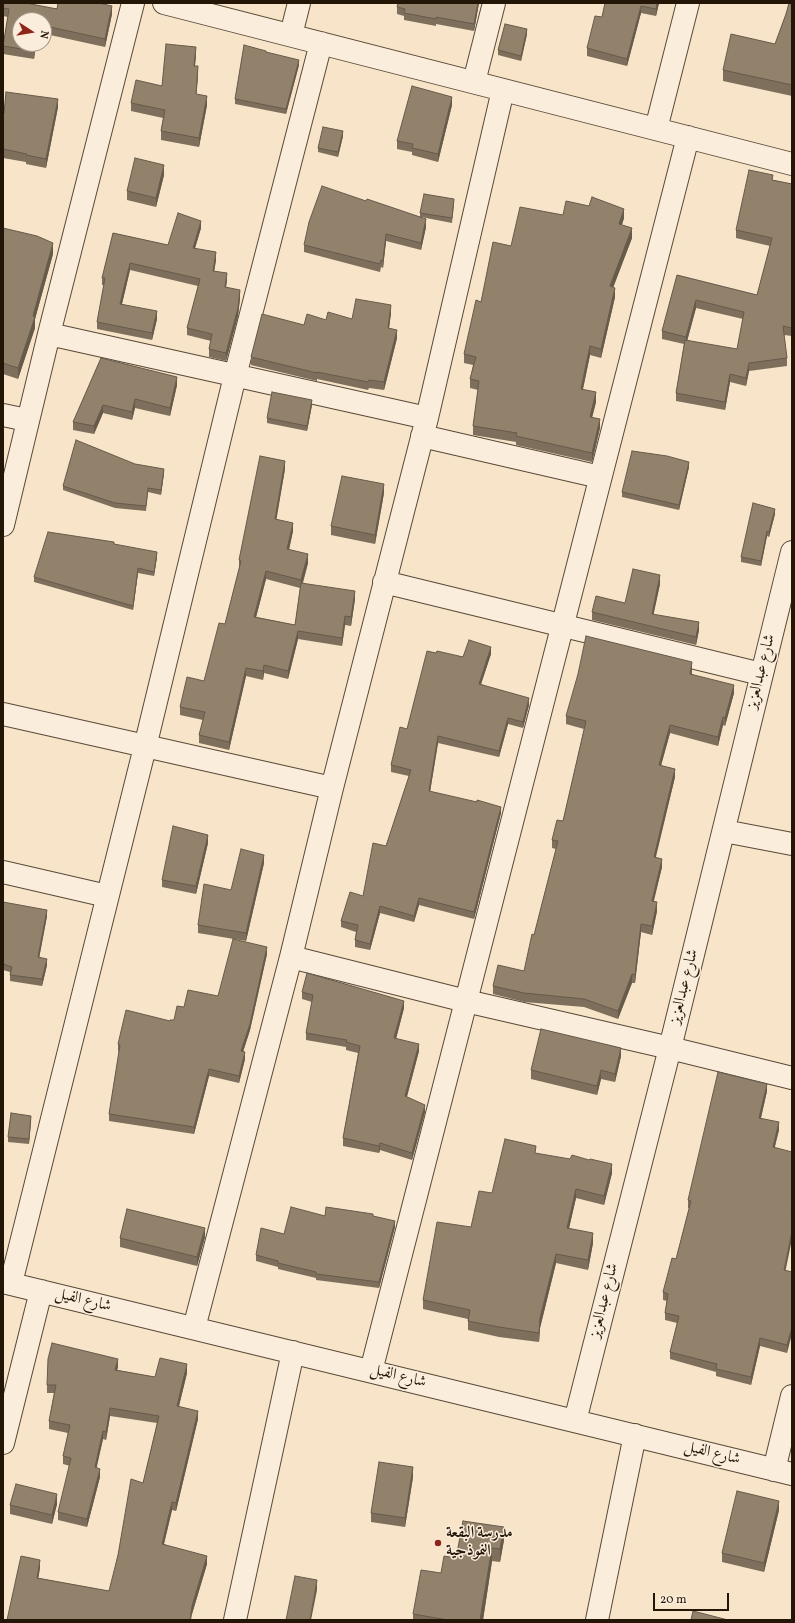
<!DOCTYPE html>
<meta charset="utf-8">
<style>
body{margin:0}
#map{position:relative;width:795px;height:1623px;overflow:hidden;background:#f7e4c9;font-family:Vollkorn,serif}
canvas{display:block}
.frame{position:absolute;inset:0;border:4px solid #241606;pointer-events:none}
.north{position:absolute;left:12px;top:12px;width:40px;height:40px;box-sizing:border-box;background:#faeddc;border:1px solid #a49786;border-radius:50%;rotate:102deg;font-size:11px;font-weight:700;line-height:16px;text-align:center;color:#241606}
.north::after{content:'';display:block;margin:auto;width:14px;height:18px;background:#8f2418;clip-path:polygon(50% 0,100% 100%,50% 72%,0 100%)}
.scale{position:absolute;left:653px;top:1593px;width:76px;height:18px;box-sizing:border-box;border:2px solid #241606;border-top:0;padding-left:5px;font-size:12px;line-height:14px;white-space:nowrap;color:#241606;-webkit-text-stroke:3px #faeddc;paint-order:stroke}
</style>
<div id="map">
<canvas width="795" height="1623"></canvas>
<div class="frame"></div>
<div class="north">N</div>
<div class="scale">20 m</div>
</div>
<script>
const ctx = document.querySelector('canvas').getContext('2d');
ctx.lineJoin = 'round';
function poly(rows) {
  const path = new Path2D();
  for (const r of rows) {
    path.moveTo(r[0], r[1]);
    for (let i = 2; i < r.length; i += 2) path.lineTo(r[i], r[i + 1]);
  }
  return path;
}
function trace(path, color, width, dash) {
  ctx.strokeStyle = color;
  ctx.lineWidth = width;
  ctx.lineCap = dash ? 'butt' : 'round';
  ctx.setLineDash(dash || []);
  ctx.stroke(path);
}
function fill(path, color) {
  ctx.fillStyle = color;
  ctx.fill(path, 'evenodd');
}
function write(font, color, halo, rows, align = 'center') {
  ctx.font = font + ' Vollkorn,Amiri,serif';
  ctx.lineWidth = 3;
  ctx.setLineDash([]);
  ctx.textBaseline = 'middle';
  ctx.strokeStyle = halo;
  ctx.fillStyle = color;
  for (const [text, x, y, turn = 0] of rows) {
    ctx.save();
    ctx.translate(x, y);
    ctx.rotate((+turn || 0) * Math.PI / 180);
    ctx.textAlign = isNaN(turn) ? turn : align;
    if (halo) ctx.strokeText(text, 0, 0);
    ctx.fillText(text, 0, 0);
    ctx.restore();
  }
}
const street = poly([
 [164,3,792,164],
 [291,35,299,3],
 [474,82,494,3],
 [656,129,688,3],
 [49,334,427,418],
 [3,415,27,420],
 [422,436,600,477],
 [3,525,49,334,133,3],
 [384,582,761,674],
 [3,714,332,788],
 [724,831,792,844],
 [3,872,107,896],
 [291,957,466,1001,670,1048,792,1078],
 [3,1282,792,1474],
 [11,1283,145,747,235,376,321,43],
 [194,1328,291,957,332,788,427,418,503,90],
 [371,1371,688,137],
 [575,1421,670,1048,792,552],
 [3,1443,41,1291],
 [774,1470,792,1396],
 [235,1620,293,1352],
 [597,1620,635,1435]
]);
const wall = poly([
 [3,3,112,14,105,47,50,35,48,44,44,43,44,20,20,20,36,44,34,59,3,54,3,45,8,17,3,16],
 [479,3,474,31,436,24,436,26,404,20,404,16,397,14,397,7],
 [605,3,659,3,656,16,641,13,627,66,587,56,587,48,602,17],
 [792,3,792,96,723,81,723,70,775,44,786,14],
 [527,34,521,61,498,55,498,50],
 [266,53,299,65,286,114,235,104,235,99],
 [196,55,195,66,198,75,196,94,207,105,199,147,161,140,161,131,163,118,131,111,131,103,162,86],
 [452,105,438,162,412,155,412,152,397,149,397,141],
 [58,107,46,168,26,164,26,162,3,158,3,112],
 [343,136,338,157,318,152,318,148],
 [164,175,156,207,127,200,127,191],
 [773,180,792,184,792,336,784,335,787,358,787,366,749,371,746,386,730,382,725,410,676,401,676,393,684,344,662,339,662,331,677,275,757,295,770,246,736,238,736,230],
 [696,308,743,319,737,349,687,341],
 [366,201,420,217,420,213,454,204,452,223,421,217,426,227,421,250,386,241,383,268,381,267,380,272,304,252,304,245],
 [563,215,624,218,622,225,632,238,613,287,615,297,601,358,590,355,583,389,596,402,592,417,600,428,592,462,516,445,516,442,473,435,473,426,478,390,470,388,470,379,473,365,464,363,464,354,481,302,511,246],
 [3,228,53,254,35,319,35,328,18,379,3,374],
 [201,228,195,248,216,260,214,271,227,280,226,287,240,298,238,316,226,361,209,357,209,349,211,341,187,335,187,328,198,286,130,270,122,304,157,319,152,340,97,329,97,322,104,285,102,285,102,278,113,233,168,245],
 [391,313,389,328,397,338,384,390,369,388,368,390,317,379,317,381,251,365,251,357,304,325,326,320,352,319],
 [101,358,177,385,170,416,135,408,132,420,103,413,94,434,73,430,73,422],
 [312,405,307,431,267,423,267,418],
 [135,464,164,473,161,495,148,492,146,511,115,508,63,490,63,486],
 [689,467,679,510,622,497,622,492],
 [285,469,276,519,293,531,289,550,308,563,303,583,355,599,351,626,345,625,342,646,298,639,288,679,264,673,263,680,246,676,229,750,199,743,199,735,203,720,180,715,180,707,204,681,225,624,239,569,239,560],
 [266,579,300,588,295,625,256,617],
 [384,493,375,544,331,535,331,526],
 [775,514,769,537,767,536,761,566,741,562,741,557],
 [114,544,157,557,154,576,138,573,133,610,34,582,34,577],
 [660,584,653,615,699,630,696,645,592,620,592,612,625,603],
 [436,653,463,657,491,654,481,684,529,705,523,728,508,724,499,757,438,743,430,792,501,813,474,919,419,905,414,922,380,913,370,950,355,947,355,940,356,932,341,927,341,921,363,896,386,846,409,776,391,772,391,765,407,729],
 [692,670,692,674,734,693,725,726,723,725,718,746,670,733,661,765,675,777,655,858,662,867,653,902,657,911,652,935,641,932,635,983,632,983,618,1019,584,1007,524,1002,493,994,493,986,524,971,534,935,556,849,552,848,552,840,563,821,584,729,566,724,566,716],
 [208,843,196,894,162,887,162,880],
 [264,863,246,941,198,933,198,925,231,890],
 [3,902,47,916,39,958,47,965,42,986,10,981,10,972,3,970],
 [267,954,250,1030,243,1052,245,1059,239,1083,209,1076,194,1134,109,1121,109,1114,119,1052,118,1051,118,1044,174,1020,184,1007,218,996],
 [302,992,404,1008,396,1039,419,1051,407,1097,425,1112,412,1160,380,1150,379,1153,343,1146,343,1138,358,1053,346,1050,346,1047,306,1040,306,1033,312,1002,302,999],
 [621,1056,615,1082,601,1079,597,1095,531,1079,531,1070],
 [767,1091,761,1118,779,1130,774,1147,785,1271,792,1272,787,1353,760,1346,751,1385,716,1376,716,1372,670,1359,670,1352,677,1323,665,1320,665,1313,667,1301,663,1300,663,1292,676,1259,689,1208,688,1208,688,1200],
 [31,1120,29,1144,8,1142,8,1137],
 [536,1153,612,1173,604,1205,576,1198,569,1228,593,1243,588,1270,556,1263,540,1328,539,1342,499,1337,468,1330,468,1319,423,1309,423,1300,471,1227,492,1193],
 [325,1216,373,1216,395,1227,379,1288,316,1280,316,1278,278,1269,278,1267,256,1261,256,1255,284,1234],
 [205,1237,197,1266,120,1247,120,1238],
 [118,1367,117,1370,155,1377,187,1373,179,1406,198,1419,176,1511,172,1510,164,1544,207,1564,192,1614,7,1620,40,1568,38,1578,109,1591,143,1483,157,1423,110,1416,106,1440,103,1439,96,1468,100,1477,87,1527,58,1520,58,1512,70,1466,63,1464,63,1456,68,1433,49,1429,49,1421,54,1393,47,1393,47,1385],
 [413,1477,405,1527,371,1522,371,1513],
 [57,1504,52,1524,10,1514,10,1505],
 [779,1510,764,1572,722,1562,722,1553],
 [504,1540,500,1562,492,1561,483,1620,413,1620,413,1614,441,1573,456,1558]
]);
const shadedWall = poly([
 [478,3,479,3,474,31,474,24],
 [657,3,659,3,656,16,656,9],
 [112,6,112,14,105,47,105,39],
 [641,6,641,13,627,66,627,59],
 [50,27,50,35,48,44,48,36],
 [527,29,527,34,521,61,521,56],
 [35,44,36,44,34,59,34,51],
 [196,47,196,55,194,74,194,66],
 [299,60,299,65,286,114,286,109],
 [198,66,198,75,196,102,196,94],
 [207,96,207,105,199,147,199,138],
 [452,97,452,105,438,162,438,154],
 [58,99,58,107,46,168,46,159],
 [343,131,343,136,338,157,338,152],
 [164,165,164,175,156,207,156,198],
 [624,209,624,218,619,233,619,224],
 [426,219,426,227,421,250,421,243],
 [201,221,201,228,193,255,193,248],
 [632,228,632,238,610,296,610,286],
 [386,234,386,241,383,268,383,260],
 [53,243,53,254,35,319,35,328,18,379,18,368],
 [216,252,216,260,213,279,213,271],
 [130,263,130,270,120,312,120,304],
 [227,273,227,280,225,294,225,287],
 [615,288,615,297,601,358,601,349],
 [240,290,240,298,238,316,226,361,226,353],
 [696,300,696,308,686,345,686,337],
 [391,305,391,313,388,336,388,328],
 [157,311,157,319,152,340,152,333],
 [397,330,397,338,384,390,384,382],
 [590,346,590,355,581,398,581,389],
 [749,363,749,371,746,386,746,378],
 [730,374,730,382,725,410,725,402],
 [177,377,177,385,170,416,170,408],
 [596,392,596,402,590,426,590,417],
 [135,399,135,408,132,420,132,412],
 [312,400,312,405,307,431,307,426],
 [103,405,103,413,94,434,94,426],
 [600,419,600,428,592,462,592,453],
 [285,461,285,469,275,528,275,519],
 [689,462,689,467,679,510,679,505],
 [164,469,164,473,161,495,161,490],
 [384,484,384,493,375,544,375,535],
 [775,509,775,514,769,537,769,532],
 [293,523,293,531,287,558,287,549],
 [767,531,767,536,761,566,761,561],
 [157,552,157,557,154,576,154,572],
 [308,554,308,563,301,588,301,580],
 [138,568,138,573,133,610,133,606],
 [266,571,266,579,254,625,254,617],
 [660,575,660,584,652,622,652,614],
 [355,591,355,599,351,626,351,617],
 [345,616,345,625,342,646,342,638],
 [699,622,699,630,696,645,696,637],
 [298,631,298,639,288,679,288,671],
 [491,647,491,654,479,690,479,684],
 [692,662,692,670,690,682,690,674],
 [264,665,264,673,263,680,263,671],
 [246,668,246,676,229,750,229,742],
 [734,685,734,693,725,726,725,718],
 [529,698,529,705,523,728,523,722],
 [723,717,723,725,718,746,718,737],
 [508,718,508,724,499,757,499,751],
 [670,725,670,733,659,773,659,765],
 [438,736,438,743,429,798,429,791],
 [675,769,675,777,654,865,654,857],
 [501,807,501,813,474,919,474,912],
 [208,835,208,843,196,894,196,886],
 [264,855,264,863,246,941,246,933],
 [662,859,662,867,652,909,652,901],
 [419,898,419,905,414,922,414,916],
 [657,902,657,911,652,935,652,926],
 [380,906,380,913,370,950,370,944],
 [47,910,47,916,38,964,38,957],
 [641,924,641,932,635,983,635,975],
 [267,947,267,954,250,1030,241,1058,241,1051],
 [47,959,47,965,42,986,42,979],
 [632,974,632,983,618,1019,618,1011],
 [404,1001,404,1008,394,1046,394,1038],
 [419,1044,419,1051,405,1103,405,1096],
 [621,1048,621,1056,615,1082,615,1074],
 [245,1052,245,1059,239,1083,239,1076],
 [209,1069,209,1076,194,1134,194,1127],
 [601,1070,601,1079,597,1095,597,1086],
 [767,1084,767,1091,759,1126,759,1118],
 [425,1105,425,1112,412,1160,412,1153],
 [31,1116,31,1120,29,1144,29,1139],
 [779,1122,779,1130,773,1155,773,1147],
 [380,1143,380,1150,379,1153,379,1146],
 [612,1164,612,1173,604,1205,604,1196],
 [576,1189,576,1198,567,1237,567,1228],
 [395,1221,395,1227,379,1288,379,1282],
 [205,1228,205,1237,197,1266,197,1257],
 [792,1231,792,1239,784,1278,784,1270],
 [593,1233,593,1243,588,1270,588,1260],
 [556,1254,556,1263,540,1328,539,1342,539,1333,540,1318],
 [792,1327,792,1334,787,1353,787,1345],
 [760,1338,760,1346,751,1385,751,1377],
 [118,1359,118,1367,115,1378,115,1370],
 [187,1364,187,1373,177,1414,177,1406],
 [110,1408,110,1416,106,1440,106,1432],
 [198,1411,198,1419,176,1511,176,1503],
 [103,1431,103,1439,95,1475,95,1467],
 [413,1467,413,1477,405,1527,405,1518],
 [100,1469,100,1477,87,1527,87,1519],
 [57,1494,57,1504,52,1524,52,1515],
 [779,1501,779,1510,764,1572,764,1563],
 [172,1502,172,1510,162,1552,162,1544],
 [504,1527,504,1540,500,1562,500,1549],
 [492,1548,492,1561,483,1620,480,1620],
 [207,1556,207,1564,192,1614,191,1620,190,1620,192,1606],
 [40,1560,40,1568,37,1586,37,1578],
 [317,1580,317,1590,311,1620,310,1620]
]);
const building = poly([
 [3,3,26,3,57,9,58,3,99,3,112,6,105,39,50,27,48,36,44,35,44,20,20,20,20,44,35,44,34,51,3,46,9,9,3,8,3,3],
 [398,3,478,3,474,24,436,17,436,19,404,13,405,9,397,7,398,3],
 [605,3,657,3,656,9,641,6,627,59,587,48,595,16,602,17,605,3],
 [789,3,792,3,792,85,723,70,731,34,775,44,786,14,789,3],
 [505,24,527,29,521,56,498,50,505,24],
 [166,44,196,47,194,66,198,66,196,94,207,96,199,138,161,131,165,110,131,103,136,80,162,86,166,44],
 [244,45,266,51,266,52,299,60,286,109,235,99,244,45],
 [412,86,452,97,438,154,412,148,413,144,397,141,412,86],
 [6,92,58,99,46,159,26,155,27,154,3,149,3,112,4,113,6,92],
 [323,127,343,131,338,152,318,148,323,127],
 [135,158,164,165,156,198,127,191,135,158],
 [749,170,773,175,772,180,792,184,792,328,783,326,787,358,749,363,746,378,730,374,725,402,676,393,685,340,737,349,744,312,696,300,686,337,662,331,677,275,757,295,772,238,736,230,749,170],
 [322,186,366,201,367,199,426,219,421,243,386,234,383,260,381,260,380,264,304,245,309,222,322,186],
 [424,194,454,199,452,218,420,213,424,194],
 [592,197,624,209,619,224,632,228,610,286,615,288,601,349,590,346,581,389,596,392,590,417,600,419,592,453,516,436,517,433,473,426,479,381,470,379,476,357,464,354,476,300,481,302,493,242,511,246,520,207,563,215,566,201,589,206,592,197],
 [178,213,201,221,193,248,216,252,213,271,227,273,225,287,240,290,238,308,226,353,209,349,212,334,187,328,200,279,130,263,120,304,157,311,152,333,97,322,105,278,102,278,113,233,168,245,178,213],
 [3,228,37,236,53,243,33,316,35,317,18,368,3,363,3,228],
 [356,299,391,305,388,328,397,330,384,382,369,380,368,382,317,372,317,373,251,357,262,314,304,325,307,314,326,320,328,312,352,319,356,299],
 [101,358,177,377,170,408,135,399,132,412,103,405,94,426,73,422,101,358],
 [272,392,312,400,307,426,267,418,272,392],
 [76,440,135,464,164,469,161,490,148,488,146,506,115,503,63,486,76,440],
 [632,451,667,456,689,462,679,505,622,492,632,451],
 [260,456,285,461,275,519,293,523,287,549,308,554,301,580,266,571,254,617,295,625,301,583,355,591,351,617,345,616,342,638,298,631,288,671,264,665,263,671,246,668,229,742,199,735,205,712,180,707,187,677,204,681,219,623,225,624,241,561,239,560,260,456],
 [342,476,384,484,375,535,331,526,342,476],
 [753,503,775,509,769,532,767,531,761,561,741,557,753,503],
 [48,532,114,542,114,544,157,552,154,572,138,568,133,606,34,577,48,532],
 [633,569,660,575,652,614,699,622,696,637,592,612,596,596,625,603,633,569],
 [586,636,692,662,690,674,734,685,725,718,723,717,718,737,670,725,659,765,675,769,654,857,662,859,652,901,657,902,652,926,641,924,635,975,632,974,618,1011,584,999,524,993,493,986,498,965,524,971,532,934,534,935,558,841,552,840,557,820,563,821,586,721,566,716,578,674,586,636],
 [469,640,491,647,479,684,529,698,523,722,508,718,499,751,438,736,429,791,477,802,477,800,501,807,474,912,419,898,414,916,380,906,370,944,355,940,358,925,341,921,350,892,363,896,373,843,386,846,411,770,391,765,400,727,407,729,427,651,436,653,437,651,463,657,469,640],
 [173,826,208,835,196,886,162,880,173,826],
 [241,849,264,855,246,933,198,925,204,884,231,890,241,849],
 [3,902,47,910,38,957,47,959,42,979,10,975,12,967,3,964,3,902],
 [233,939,267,947,250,1024,241,1051,245,1052,239,1076,209,1069,194,1127,109,1114,120,1045,118,1044,126,1010,170,1021,170,1020,174,1020,177,1006,184,1007,188,990,218,996,233,939],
 [307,973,404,1001,394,1038,419,1044,405,1096,425,1105,412,1153,380,1143,379,1146,343,1138,360,1046,346,1042,347,1040,306,1033,313,995,302,992,307,973],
 [541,1029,621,1048,615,1074,601,1070,597,1086,531,1070,541,1029],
 [718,1072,767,1084,759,1118,779,1122,773,1147,792,1152,792,1210,791,1214,792,1214,792,1231,784,1270,792,1272,792,1327,787,1345,760,1338,751,1377,716,1369,717,1364,670,1352,679,1316,665,1313,668,1294,663,1292,672,1258,676,1259,691,1201,688,1200,718,1072],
 [11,1113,31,1116,29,1139,8,1137,11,1113],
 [505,1139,536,1146,535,1153,570,1159,572,1155,589,1160,590,1159,612,1164,604,1196,576,1189,567,1228,593,1233,588,1260,556,1254,540,1318,539,1333,499,1327,468,1321,470,1310,423,1300,437,1222,471,1227,479,1191,492,1193,505,1139],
 [291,1207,325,1216,326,1207,373,1214,373,1216,395,1221,379,1282,316,1274,316,1272,278,1263,278,1261,256,1255,261,1228,284,1234,291,1207],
 [127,1209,205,1228,197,1257,120,1238,127,1209],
 [52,1343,118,1359,115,1370,155,1377,160,1358,187,1364,177,1406,198,1411,176,1503,172,1502,162,1544,207,1556,192,1606,190,1620,7,1620,21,1556,40,1560,37,1578,109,1591,118,1555,131,1479,143,1483,159,1416,110,1408,106,1432,103,1431,95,1467,100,1469,87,1519,58,1512,71,1458,63,1456,70,1425,49,1421,56,1385,47,1385,48,1359,52,1343],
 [379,1462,413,1467,405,1518,371,1513,379,1462],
 [16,1484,57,1494,52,1515,10,1505,16,1484],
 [737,1491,779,1501,764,1563,722,1553,737,1491],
 [463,1521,504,1527,500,1549,492,1548,480,1620,448,1620,413,1614,421,1570,441,1573,444,1556,456,1558,463,1521],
 [295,1576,317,1580,310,1620,286,1620,295,1576],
 [693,1611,728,1620,691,1620,693,1611]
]);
const markers = [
 [438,1543,4,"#8f2418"]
];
const streetNames = [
 ["شارع عبدالعزيز",762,672,-76],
 ["شارع عبدالعزيز",685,987,-76],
 ["شارع الفيل",83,1301,14],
 ["شارع عبدالعزيز",605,1301,-76],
 ["شارع الفيل",398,1377,14],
 ["شارع الفيل",712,1454,14]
];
const poiNames = [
 ["مدرسة البقعة",446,1534],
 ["النموذجية",446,1552]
];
trace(street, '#594a37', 24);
trace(street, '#faeddc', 22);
fill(wall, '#7e6f5c');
fill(shadedWall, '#665a4b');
fill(building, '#92816b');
trace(building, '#665a4b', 1);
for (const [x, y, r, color] of markers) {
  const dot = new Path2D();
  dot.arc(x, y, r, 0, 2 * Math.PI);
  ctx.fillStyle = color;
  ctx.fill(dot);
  trace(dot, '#faeddc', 1.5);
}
write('16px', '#241606', '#faeddc', streetNames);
write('bold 16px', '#241606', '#faeddc', poiNames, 'left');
</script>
